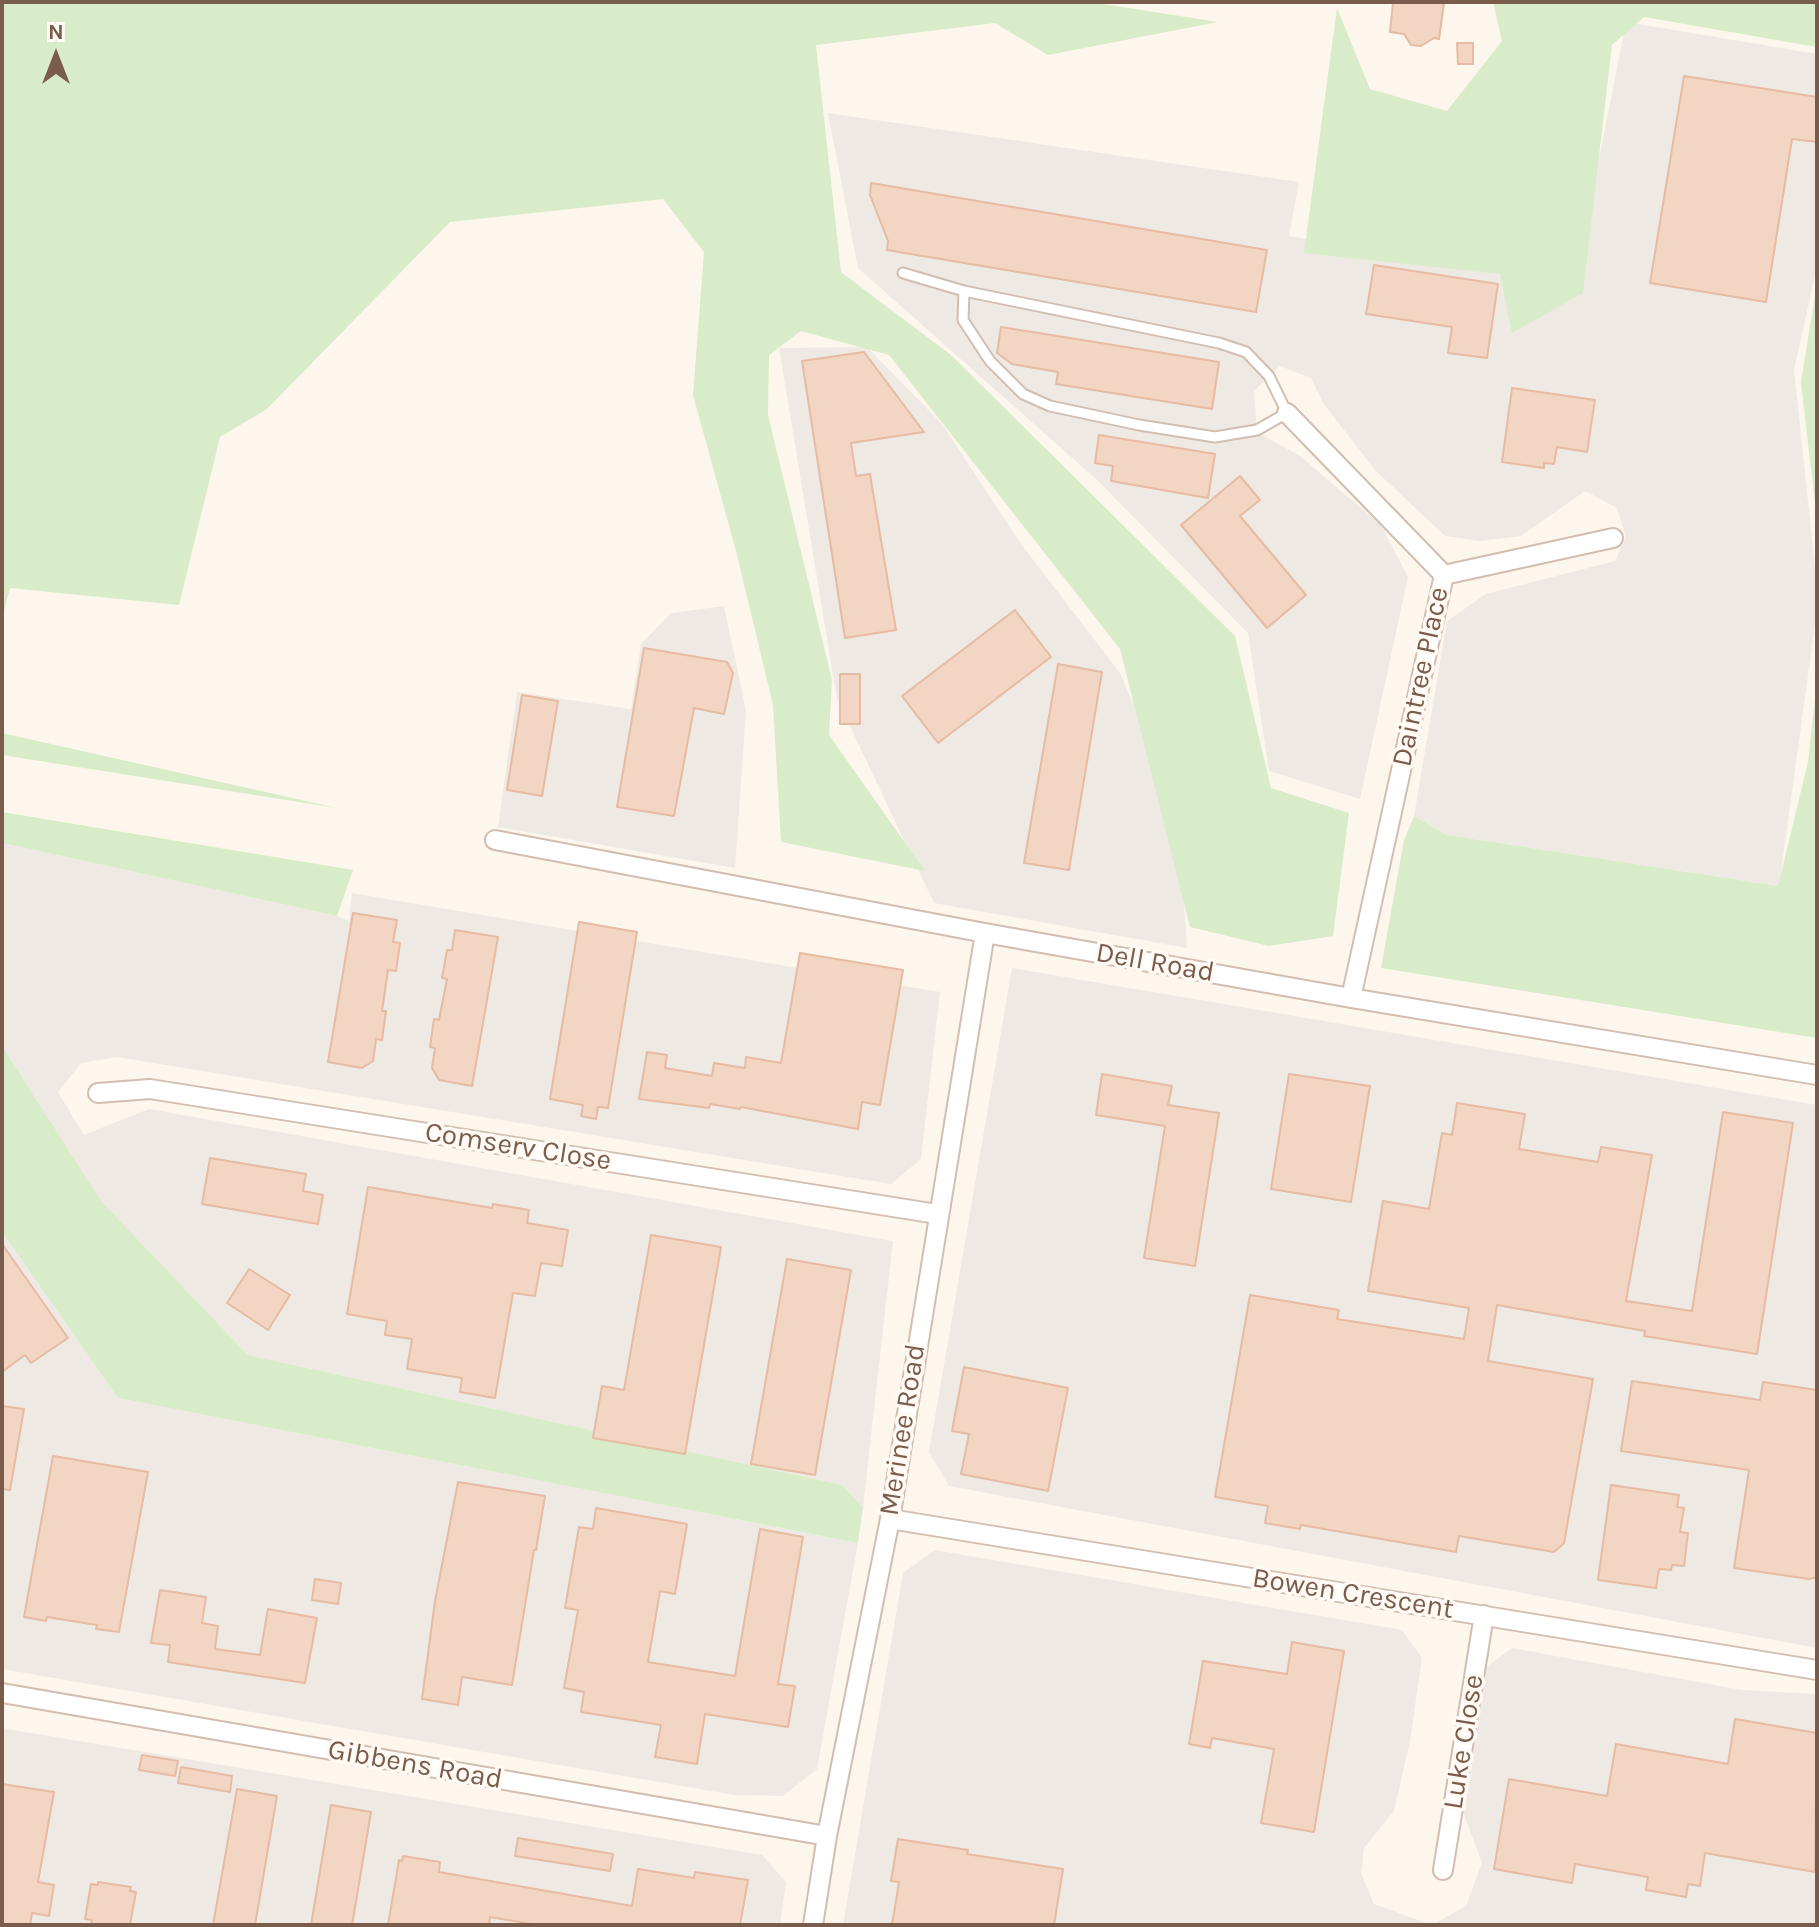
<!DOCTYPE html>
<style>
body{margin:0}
#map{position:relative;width:1819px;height:1927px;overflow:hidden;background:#fdf6ec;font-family:Karla,sans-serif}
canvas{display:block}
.frame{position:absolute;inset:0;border:4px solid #7a5c4d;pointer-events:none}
.north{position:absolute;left:16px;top:16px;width:80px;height:80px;-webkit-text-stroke:6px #fffaf3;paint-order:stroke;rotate:0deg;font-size:22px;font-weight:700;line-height:32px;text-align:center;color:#7a5c4d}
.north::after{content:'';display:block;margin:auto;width:28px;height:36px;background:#7a5c4d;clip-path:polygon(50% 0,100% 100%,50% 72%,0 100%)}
</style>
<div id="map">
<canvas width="1819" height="1927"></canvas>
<div class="frame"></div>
<div class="north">N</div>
</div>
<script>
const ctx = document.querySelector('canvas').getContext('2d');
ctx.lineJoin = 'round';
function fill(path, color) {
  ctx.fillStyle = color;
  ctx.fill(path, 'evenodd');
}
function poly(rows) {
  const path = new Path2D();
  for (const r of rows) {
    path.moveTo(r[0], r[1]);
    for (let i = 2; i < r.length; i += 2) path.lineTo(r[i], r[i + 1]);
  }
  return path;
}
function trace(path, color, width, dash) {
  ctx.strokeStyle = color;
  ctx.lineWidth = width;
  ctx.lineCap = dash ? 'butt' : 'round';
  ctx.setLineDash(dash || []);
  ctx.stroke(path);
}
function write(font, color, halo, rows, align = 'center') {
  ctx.font = font + ' Karla,sans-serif';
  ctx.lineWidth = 7;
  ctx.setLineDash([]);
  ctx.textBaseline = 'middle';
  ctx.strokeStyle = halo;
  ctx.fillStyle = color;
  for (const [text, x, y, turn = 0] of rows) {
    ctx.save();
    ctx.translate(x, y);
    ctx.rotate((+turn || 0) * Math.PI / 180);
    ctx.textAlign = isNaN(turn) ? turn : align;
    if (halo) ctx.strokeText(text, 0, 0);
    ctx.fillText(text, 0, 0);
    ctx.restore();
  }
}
const industrial = poly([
 [1626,22,1817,54,1817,267,1794,370,1817,585,1817,610,1779,886,1447,835,1414,816,1447,621,1486,594,1615,561,1626,537,1617,508,1585,491,1521,536,1480,541,1445,536,1375,470,1323,403,1311,378,1280,366,1254,391,1257,432,1300,456,1381,525,1408,577,1360,799,1269,771,1248,633,1096,479,858,268,828,113,1299,182,1289,236,1574,285],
 [867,347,942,424,1021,544,1120,673,1177,805,1187,948,934,903,837,699,779,348],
 [724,606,746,711,735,868,498,827,517,692,631,709,641,644,671,613],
 [2,843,337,916,349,921,352,893,940,992,921,1159,891,1184,117,1057,81,1063,58,1092,84,1135,149,1109,893,1241,863,1507,842,1485,248,1355,102,1202,2,1046],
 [1012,968,1817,1105,1817,1648,949,1486,929,1452],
 [2,1232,118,1398,858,1543,817,1769,783,1796,734,1795,2,1669],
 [935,1550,1402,1630,1422,1658,1410,1741,1394,1811,1364,1848,1361,1873,1374,1904,1432,1925,1466,1906,1482,1863,1461,1806,1485,1668,1512,1648,1742,1690,1817,1694,1817,1925,843,1925,903,1573],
 [2,1728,762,1855,786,1882,780,1925,2,1925]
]);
const green = poly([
 [2,2,1091,2,1218,22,1048,55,995,23,816,45,841,272,951,355,1235,636,1271,788,1349,813,1333,936,1269,946,1190,927,1120,649,889,355,801,331,769,355,768,415,832,680,829,735,925,871,781,842,773,705,736,551,693,395,704,252,663,199,450,222,267,409,220,437,179,605,10,588,2,619],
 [1493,2,1817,2,1817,47,1644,17,1612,45,1583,293,1512,333,1500,274,1304,253,1337,8,1370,89,1447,111,1502,41],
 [1817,283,1817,522,1801,382],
 [1817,680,1817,1038,1381,968,1404,840,1414,816,1447,835,1778,886,1808,762],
 [2,733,337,808,2,755],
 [2,812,353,870,337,916,2,843],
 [2,1046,102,1202,248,1355,842,1485,863,1507,858,1543,118,1398,2,1232]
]);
const building = poly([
 [1393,2,1444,3,1439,39,1434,38,1421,46,1411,45,1404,34,1390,32,1393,2],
 [1457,43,1473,43,1473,64,1458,64,1457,43],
 [1684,76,1817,97,1817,142,1792,139,1766,302,1650,283,1684,76],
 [871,183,1267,250,1256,312,887,250,888,241,870,195,871,183],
 [1374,265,1498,284,1487,358,1448,353,1452,327,1366,314,1374,265],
 [1001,327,1219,362,1212,409,1056,384,1058,372,1012,364,997,353,1001,327],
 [864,352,924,432,851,443,856,476,870,474,896,630,845,638,802,361,864,352],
 [1512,388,1595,400,1587,452,1557,447,1554,464,1544,463,1544,468,1502,462,1512,388],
 [1099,435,1215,454,1208,498,1111,481,1113,466,1095,463,1099,435],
 [1240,476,1260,500,1240,516,1306,595,1267,628,1181,525,1240,476],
 [1015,610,1051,657,938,743,902,696,1015,610],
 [644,648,727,662,733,673,724,714,694,708,674,816,617,807,644,648],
 [1058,664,1102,672,1069,870,1024,863,1058,664],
 [840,674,860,674,860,724,840,724,840,674],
 [522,695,558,701,542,796,507,790,522,695],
 [353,913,397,920,393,942,400,943,396,971,388,970,382,1011,386,1011,382,1040,376,1039,373,1061,362,1068,328,1062,353,913],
 [579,922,637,932,608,1108,598,1107,596,1119,581,1116,583,1105,550,1099,579,922],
 [455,930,498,937,472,1086,439,1080,432,1068,435,1048,430,1047,434,1019,439,1020,447,979,442,978,447,950,452,950,455,930],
 [800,953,903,970,880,1105,862,1102,858,1129,741,1107,740,1109,710,1104,709,1108,639,1099,647,1052,667,1055,665,1068,712,1076,714,1063,745,1068,746,1057,781,1063,800,953],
 [1102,1074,1172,1086,1168,1105,1219,1113,1195,1266,1144,1258,1165,1126,1096,1115,1102,1074],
 [1289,1074,1370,1086,1351,1202,1271,1189,1289,1074],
 [1457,1103,1525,1114,1519,1149,1598,1162,1601,1147,1652,1155,1626,1301,1692,1311,1723,1112,1793,1123,1757,1354,1644,1336,1645,1331,1497,1305,1488,1361,1593,1379,1564,1543,1554,1552,1459,1536,1456,1552,1301,1525,1300,1529,1265,1523,1268,1506,1215,1497,1250,1295,1339,1310,1337,1319,1464,1339,1469,1308,1368,1291,1383,1201,1429,1209,1442,1133,1452,1135,1457,1103],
 [210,1158,306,1174,303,1191,323,1195,318,1224,202,1204,210,1158],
 [368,1187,492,1208,493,1204,529,1210,527,1223,568,1230,562,1266,541,1263,535,1296,513,1293,495,1398,460,1392,462,1378,407,1369,412,1339,385,1335,387,1321,347,1314,368,1187],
 [651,1235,721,1247,685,1454,593,1438,602,1386,624,1390,651,1235],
 [2,1244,68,1338,31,1363,25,1355,2,1372,2,1244],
 [787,1259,851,1270,815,1475,751,1464,787,1259],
 [249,1269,290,1295,268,1330,227,1303,249,1269],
 [964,1367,1068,1388,1048,1491,961,1474,969,1434,952,1431,964,1367],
 [1632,1381,1760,1400,1763,1382,1817,1390,1817,1577,1809,1579,1734,1568,1749,1470,1621,1451,1632,1381],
 [2,1406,24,1409,10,1490,2,1489,2,1406],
 [53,1456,148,1472,119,1632,96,1629,97,1625,47,1617,46,1621,24,1617,53,1456],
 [458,1482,545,1496,536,1550,534,1550,512,1685,462,1677,458,1705,422,1699,435,1601,458,1482],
 [1611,1485,1679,1495,1677,1507,1684,1508,1680,1532,1688,1533,1684,1566,1672,1565,1671,1570,1659,1569,1656,1588,1598,1580,1611,1485],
 [596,1508,687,1524,675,1594,660,1591,648,1662,735,1676,760,1529,803,1537,778,1684,795,1686,788,1727,705,1714,697,1764,655,1757,661,1725,581,1712,584,1692,564,1688,578,1610,565,1608,579,1527,593,1529,596,1508],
 [315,1579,341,1583,338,1604,312,1600,315,1579],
 [160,1590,206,1597,202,1623,218,1626,215,1649,260,1655,268,1609,317,1618,305,1683,168,1662,170,1645,151,1643,160,1590],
 [1292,1642,1344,1651,1314,1832,1261,1823,1274,1749,1212,1738,1210,1748,1189,1744,1203,1661,1287,1674,1292,1642],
 [1735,1719,1817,1733,1815,1872,1705,1853,1700,1886,1688,1884,1686,1897,1646,1890,1648,1877,1575,1864,1572,1883,1494,1869,1509,1779,1607,1796,1616,1744,1728,1764,1735,1719],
 [142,1755,178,1761,175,1776,139,1770,142,1755],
 [181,1767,232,1776,230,1792,178,1783,181,1767],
 [2,1784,54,1792,38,1882,54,1885,49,1916,32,1913,30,1925,2,1925,2,1784],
 [237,1789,277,1796,255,1925,213,1925,237,1789],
 [331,1805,371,1812,352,1925,311,1925,331,1805],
 [518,1838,613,1854,610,1871,515,1856,518,1838],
 [898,1839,968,1850,967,1854,1063,1869,1054,1925,892,1925,899,1882,891,1881,898,1839],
 [403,1856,440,1862,439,1872,632,1906,638,1869,694,1878,695,1872,748,1880,740,1925,537,1925,490,1917,489,1925,388,1925,399,1860,402,1861,403,1856],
 [98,1882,131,1887,130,1891,136,1892,130,1925,91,1925,92,1920,85,1919,91,1884,98,1885,98,1882]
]);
const service = poly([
 [903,273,964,291],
 [964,291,1219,343,1246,352,1269,376,1287,413,1257,430,1215,437,1139,425,1050,406,1023,394,990,361,963,320,964,291]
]);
const minor = poly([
 [1287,413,1444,575,1351,998],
 [1444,575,1613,538],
 [495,840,985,933,1351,998,1817,1075],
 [98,1093,150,1089,937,1214],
 [890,1519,1817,1670],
 [2,1693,827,1836],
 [1443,1870,1484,1615],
 [813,1925,827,1836,890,1519,985,933]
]);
const streetNames = [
 ["Daintree Place",1421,677,-78],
 ["Dell Road",1155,963,10],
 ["Comserv Close",518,1147,9],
 ["Merinee Road",903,1430,-81],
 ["Bowen Crescent",1353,1594,9],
 ["Luke Close",1464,1742,-81],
 ["Gibbens Road",415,1765,10]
];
fill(industrial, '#efe9e4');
fill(green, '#d8ecc9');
fill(building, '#f3d5c3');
trace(building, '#e6bba3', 2);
trace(service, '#d1beb0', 13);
trace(minor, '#d1beb0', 22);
trace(service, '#fff', 9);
trace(minor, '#fff', 18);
write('28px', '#7a5c4d', '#fffaf3', streetNames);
</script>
